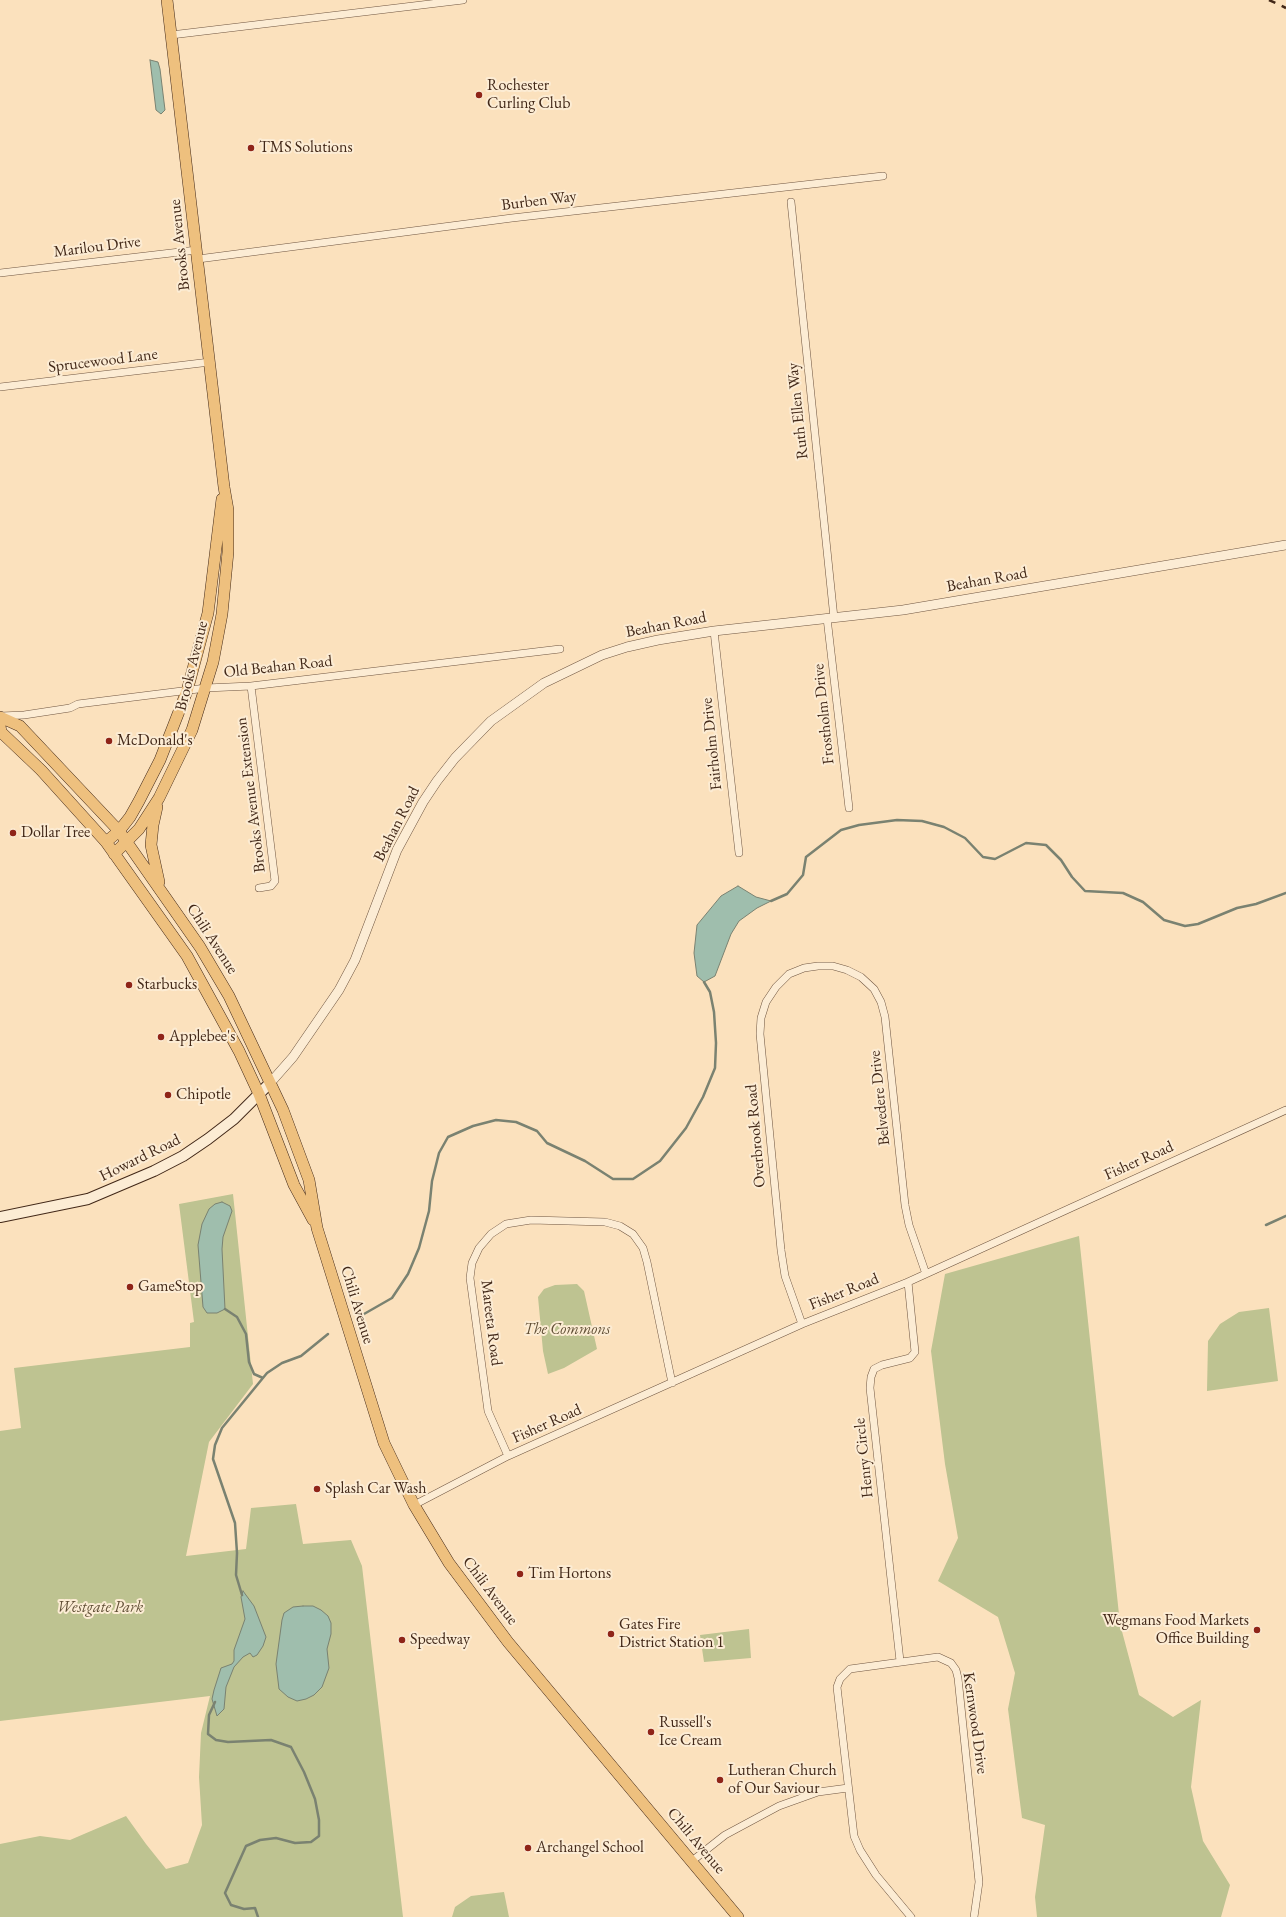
<!DOCTYPE html>
<style>
body{margin:0}
canvas{display:block;background:#fbe1bd}
</style>
<canvas width="1286" height="1917"></canvas>
<script>
const ctx = document.querySelector('canvas').getContext('2d');
ctx.lineJoin = 'round';
function fill(path, color) {
  ctx.fillStyle = color;
  ctx.fill(path, 'evenodd');
}
function poly(rows) {
  const path = new Path2D();
  for (const r of rows) {
    path.moveTo(r[0], r[1]);
    for (let i = 2; i < r.length; i += 2) path.lineTo(r[i], r[i + 1]);
  }
  return path;
}
function trace(path, color, width, dash) {
  ctx.strokeStyle = color;
  ctx.lineWidth = width;
  ctx.lineCap = dash ? 'butt' : 'round';
  ctx.setLineDash(dash || []);
  ctx.stroke(path);
}
function write(font, color, halo, rows, align = 'center') {
  ctx.font = font + ' "EB Garamond",serif';
  ctx.lineWidth = 4;
  ctx.setLineDash([]);
  ctx.textBaseline = 'middle';
  ctx.strokeStyle = halo;
  ctx.fillStyle = color;
  for (const [text, x, y, turn = 0] of rows) {
    ctx.save();
    ctx.translate(x, y);
    ctx.rotate((+turn || 0) * Math.PI / 180);
    ctx.textAlign = isNaN(turn) ? turn : align;
    if (halo) ctx.strokeText(text, 0, 0);
    ctx.fillText(text, 0, 0);
    ctx.restore();
  }
}
const green = poly([
 [233,1194,253,1384,209,1442,186,1556,246,1549,251,1508,296,1504,303,1544,351,1540,362,1566,403,1917,0,1917,0,1844,40,1836,70,1840,126,1816,146,1844,166,1869,188,1863,202,1825,199,1777,201,1733,210,1696,0,1721,0,1431,21,1428,14,1368,190,1347,190,1323,194,1322,179,1204],
 [1079,1236,1120,1624,1139,1695,1173,1717,1201,1700,1191,1787,1203,1841,1230,1885,1221,1917,1037,1917,1035,1897,1045,1825,1022,1818,1008,1709,1015,1673,998,1617,938,1581,958,1538,945,1464,931,1351,945,1274],
 [577,1284,584,1291,597,1349,564,1368,548,1374,543,1351,538,1297,544,1289,555,1285],
 [1269,1308,1278,1381,1207,1391,1208,1341,1220,1324,1239,1312],
 [749,1629,751,1658,704,1662,700,1635],
 [504,1892,509,1917,452,1917,455,1907,471,1896]
]);
const water = poly([
 [150,60,158,62,160,69,165,110,161,114,156,110,150,60],
 [738,886,756,897,771,901,757,908,739,921,731,934,715,976,704,982,697,976,694,953,697,925,721,896,738,886],
 [222,1202,230,1206,232,1211,223,1237,222,1249,225,1309,217,1313,207,1313,203,1307,198,1245,202,1224,209,1209,215,1204,222,1202],
 [243,1591,254,1606,266,1637,263,1646,257,1655,253,1657,250,1653,243,1657,234,1667,226,1687,224,1709,217,1716,212,1699,214,1690,221,1668,232,1664,234,1661,234,1650,245,1619,241,1597,243,1591],
 [303,1606,313,1606,321,1610,328,1616,331,1623,331,1634,327,1649,329,1668,322,1687,314,1695,306,1699,297,1701,288,1697,279,1689,276,1664,282,1620,284,1613,293,1607,303,1606]
]);
const stream = poly([
 [771,901,787,894,803,875,806,857,841,830,859,825,897,820,922,821,944,827,965,838,983,857,995,859,1026,843,1046,845,1061,860,1072,877,1085,891,1123,893,1143,902,1164,920,1185,926,1198,924,1237,908,1256,904,1286,893],
 [1266,1225,1286,1216],
 [225,1309,237,1317,246,1334,249,1362,254,1374,263,1378],
 [364,1314,392,1298,408,1274,419,1248,429,1211,432,1181,439,1153,448,1137,473,1126,496,1120,516,1122,537,1131,547,1143,585,1161,613,1179,633,1179,660,1161,686,1128,703,1097,715,1068,716,1043,714,1012,710,992,704,982],
 [242,1595,236,1575,237,1553,235,1523,213,1459,215,1445,222,1428,267,1373,282,1363,301,1356,328,1334],
 [215,1702,209,1715,208,1734,216,1740,228,1742,271,1740,291,1747,304,1772,315,1799,319,1820,319,1836,311,1842,295,1843,276,1838,260,1840,246,1846,225,1893,231,1905,244,1909,255,1908,258,1917]
]);
const minor = poly([
 [171,35,463,0],
 [791,202,834,618],
 [198,259,512,218,883,176],
 [0,273,197,250],
 [0,387,210,362],
 [827,618,849,808],
 [714,631,739,853],
 [251,686,275,881,271,886,259,888],
 [1,716,24,715,70,708,78,704,206,688,251,686,560,649],
 [802,1324,785,1276,781,1250,760,1034,761,1018,766,1002,776,987,789,974,804,968,818,966,833,966,847,970,861,977,874,989,881,1002,885,1017,905,1205,909,1225,926,1274],
 [508,1456,488,1411,470,1278,472,1263,479,1248,491,1234,506,1224,531,1220,605,1222,620,1226,633,1234,643,1248,647,1262,672,1383],
 [414,1505,508,1456,802,1324,908,1282,1286,1110],
 [900,1661,870,1388,871,1377,874,1369,882,1365,910,1358,915,1352,908,1282],
 [692,1861,725,1835,779,1806,818,1792,848,1788],
 [911,1917,876,1875,860,1850,854,1836,837,1687,840,1679,850,1669,938,1657,951,1663,956,1670,958,1678,979,1882,974,1917]
]);
const tertiary = poly([
 [271,1082,293,1057,339,990,355,960,397,850,423,802,437,781,455,758,491,721,544,683,602,655,627,647,658,640,714,631,903,610,1286,545]
]);
const secondary = poly([
 [0,1217,88,1199,154,1171,183,1156,208,1139,234,1119,271,1082]
]);
const primary = poly([
 [0,717,20,726,119,831,200,947,229,996,283,1110,309,1180,317,1228,384,1443,414,1505,449,1563,508,1642,738,1917],
 [0,726,1,732,41,770,106,842,187,956,239,1051,259,1094,294,1185,313,1220],
 [157,807,153,825,151,845,159,882],
 [106,842,119,831,130,817,139,801,160,760,187,691,208,613,222,499],
 [114,854,139,829,159,798,192,730,213,662,222,614,228,552,228,510,224,487,167,0]
]);
const rail = poly([
 [1269,0,1286,8]
]);
const markers = [
 [479,95,4,"#8f2418"],
 [251,148,4,"#8f2418"],
 [109,741,4,"#8f2418"],
 [13,833,4,"#8f2418"],
 [129,985,4,"#8f2418"],
 [161,1037,4,"#8f2418"],
 [168,1095,4,"#8f2418"],
 [130,1287,4,"#8f2418"],
 [317,1489,4,"#8f2418"],
 [520,1574,4,"#8f2418"],
 [1257,1630,4,"#8f2418"],
 [611,1634,4,"#8f2418"],
 [402,1640,4,"#8f2418"],
 [651,1732,4,"#8f2418"],
 [720,1780,4,"#8f2418"],
 [528,1848,4,"#8f2418"]
];
const poiNames = [
 ["Rochester",487,86],
 ["Curling Club",487,104],
 ["TMS Solutions",259,148],
 ["McDonald's",117,741],
 ["Dollar Tree",21,833],
 ["Starbucks",137,985],
 ["Applebee's",169,1037],
 ["Chipotle",176,1095],
 ["GameStop",138,1287],
 ["Splash Car Wash",325,1489],
 ["Tim Hortons",528,1574],
 ["Wegmans Food Markets",1249,1621,"right"],
 ["Office Building",1249,1639,"right"],
 ["Gates Fire",619,1625],
 ["District Station 1",619,1643],
 ["Speedway",410,1640],
 ["Russell's",659,1723],
 ["Ice Cream",659,1741],
 ["Lutheran Church",728,1771],
 ["of Our Saviour",728,1789],
 ["Archangel School",536,1848]
];
const streetNames = [
 ["Burben Way",539,201,-7],
 ["Brooks Avenue",180,245,-96],
 ["Marilou Drive",97,247,-7],
 ["Sprucewood Lane",103,361,-7],
 ["Ruth Ellen Way",798,411,-96],
 ["Beahan Road",987,580,-10],
 ["Beahan Road",666,625,-11],
 ["Brooks Avenue",192,666,-76],
 ["Old Beahan Road",278,667,-6],
 ["Frostholm Drive",824,714,-96],
 ["Fairholm Drive",712,744,-96],
 ["Brooks Avenue Extension",251,795,-97],
 ["Beahan Road",397,824,-63],
 ["Chili Avenue",212,939,57],
 ["Belvedere Drive",880,1098,-96],
 ["Overbrook Road",756,1136,-95],
 ["Howard Road",140,1158,-26],
 ["Fisher Road",1139,1161,-24],
 ["Fisher Road",844,1292,-22],
 ["Chili Avenue",357,1305,73],
 ["Mareeta Road",491,1323,83],
 ["Fisher Road",547,1424,-24],
 ["Henry Circle",864,1458,-96],
 ["Chili Avenue",490,1591,53],
 ["Kernwood Drive",975,1723,82],
 ["Chili Avenue",696,1841,50]
];
const parkNames = [
 ["The Commons",567,1330],
 ["Westgate Park",100,1608]
];
fill(green, '#bec391');
fill(water, '#9fbead');
trace(water, '#7a8271', 1);
trace(stream, '#7a8271', 2.5);
trace(minor, '#705641', 8);
trace(tertiary, '#705641', 10);
trace(secondary, '#422818', 12);
trace(primary, '#422818', 12);
trace(minor, '#fcecd4', 7);
trace(tertiary, '#fcecd4', 9);
trace(secondary, '#fcecd4', 10);
trace(primary, '#eec07e', 11);
trace(rail, '#422818', 2.5, [7, 7]);
for (const [x, y, r, color] of markers) {
  const dot = new Path2D();
  dot.arc(x, y, r, 0, 2 * Math.PI);
  ctx.fillStyle = color;
  ctx.fill(dot);
  trace(dot, '#fcecd4', 1.5);
}
write('16px', '#422818', '#fcecd4', poiNames, 'left');
write('16px', '#422818', '#fcecd4', streetNames);
write('italic 16px', '#614f36', '#fcecd4', parkNames);
</script>
